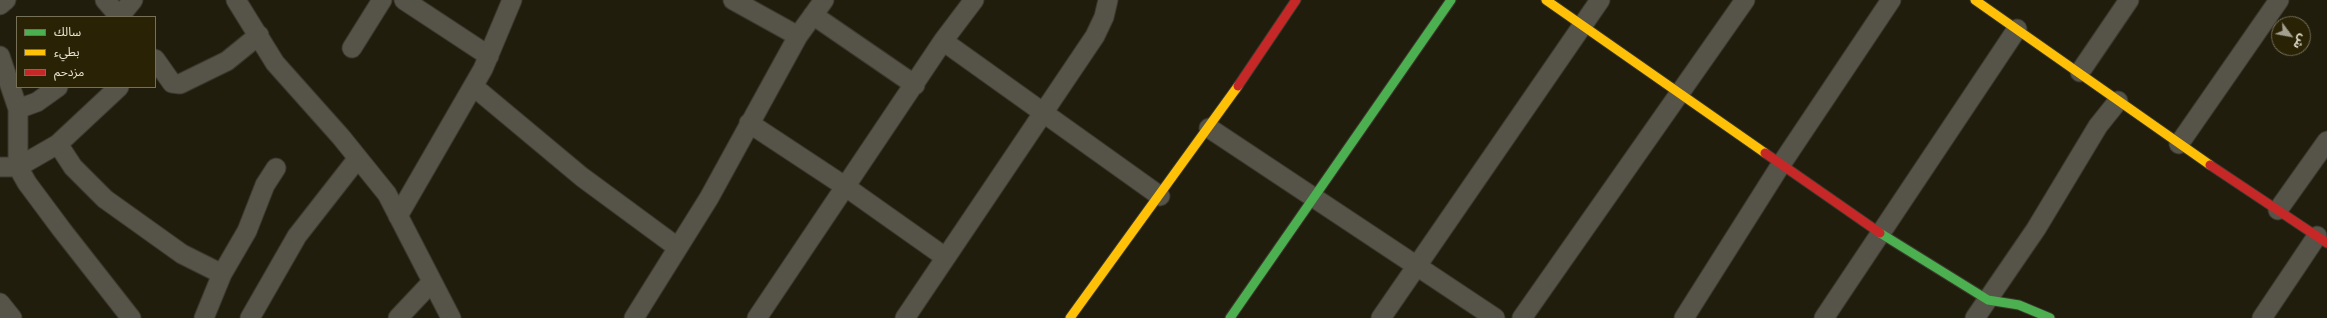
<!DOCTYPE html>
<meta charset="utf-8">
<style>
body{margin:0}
#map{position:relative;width:2327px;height:318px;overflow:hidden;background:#211d0d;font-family:"Asap Condensed","Noto Sans Arabic",sans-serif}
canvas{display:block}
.legend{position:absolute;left:16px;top:16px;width:140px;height:72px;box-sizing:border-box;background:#292205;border:1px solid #767059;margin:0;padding:5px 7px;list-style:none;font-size:12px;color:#eae6d6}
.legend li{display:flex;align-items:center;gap:8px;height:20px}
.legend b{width:20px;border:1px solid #767059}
.north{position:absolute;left:2271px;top:16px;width:40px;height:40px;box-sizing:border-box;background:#292205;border:1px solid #767059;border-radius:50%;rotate:122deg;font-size:11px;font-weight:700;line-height:16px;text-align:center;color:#eae6d6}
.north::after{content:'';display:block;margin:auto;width:14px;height:18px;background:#a4a090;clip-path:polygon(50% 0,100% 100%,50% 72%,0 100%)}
</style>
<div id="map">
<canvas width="2327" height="318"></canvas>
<ul class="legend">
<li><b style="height:5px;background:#4caf50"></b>سالك</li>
<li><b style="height:5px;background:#ffc107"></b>بطيء</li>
<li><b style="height:5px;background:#c62828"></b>مزدحم</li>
</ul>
<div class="north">ش</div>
</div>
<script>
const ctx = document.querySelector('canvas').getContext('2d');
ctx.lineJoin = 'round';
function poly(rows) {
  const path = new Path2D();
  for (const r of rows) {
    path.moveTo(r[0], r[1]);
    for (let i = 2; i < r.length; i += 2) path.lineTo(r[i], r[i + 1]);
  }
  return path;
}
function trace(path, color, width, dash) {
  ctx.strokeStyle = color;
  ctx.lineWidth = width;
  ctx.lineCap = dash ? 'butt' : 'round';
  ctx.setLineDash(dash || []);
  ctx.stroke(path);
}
const street = poly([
 [105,0,119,16],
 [236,0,275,63,341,137,387,194,451,318],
 [404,0,489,56],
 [733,0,798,36],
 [0,5,6,0],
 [813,15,915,85],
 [119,17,133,0],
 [943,41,1160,196],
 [352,48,382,0],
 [0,56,18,109,18,167,27,183,62,230,131,318],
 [155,59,172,83,180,84,227,61,259,35],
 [2080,72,2129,0],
 [473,86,582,177,677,247],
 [18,109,37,102,58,87],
 [749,123,846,187,945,257],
 [1209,128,1495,318],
 [58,144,119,87],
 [2179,144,2279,0],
 [0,167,18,167,58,144,73,167,105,199,182,254,222,274],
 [2278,210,2327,141],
 [398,216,483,69,512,0],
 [0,303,12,318],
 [204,318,222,274,247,231,265,185,276,168],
 [250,318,297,236,358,158],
 [398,318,431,283],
 [634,318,709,198,798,36,824,0],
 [757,318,943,41,974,0],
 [905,318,1095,36,1104,17,1108,0],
 [1381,318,1600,0],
 [1522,318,1745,0],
 [1684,318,1782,163,1891,0],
 [1824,318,2017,29],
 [1975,318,2036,229,2098,126,2118,101],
 [2262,318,2317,236]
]);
const fast = poly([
 [1880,233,1988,300,2019,305,2050,318],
 [1230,318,1451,0]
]);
const slow = poly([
 [1546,0,1765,153],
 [1975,0,2210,165],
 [1070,318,1238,86]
]);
const jam = poly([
 [1238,86,1296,0],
 [1765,153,1880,233],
 [2210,165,2327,243]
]);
trace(street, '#3b392e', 21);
trace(fast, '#3b392e', 11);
trace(slow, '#3b392e', 11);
trace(jam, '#3b392e', 11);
trace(street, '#565348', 19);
trace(fast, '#4caf50', 9);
trace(slow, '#ffc107', 9);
trace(jam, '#c62828', 9);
</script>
